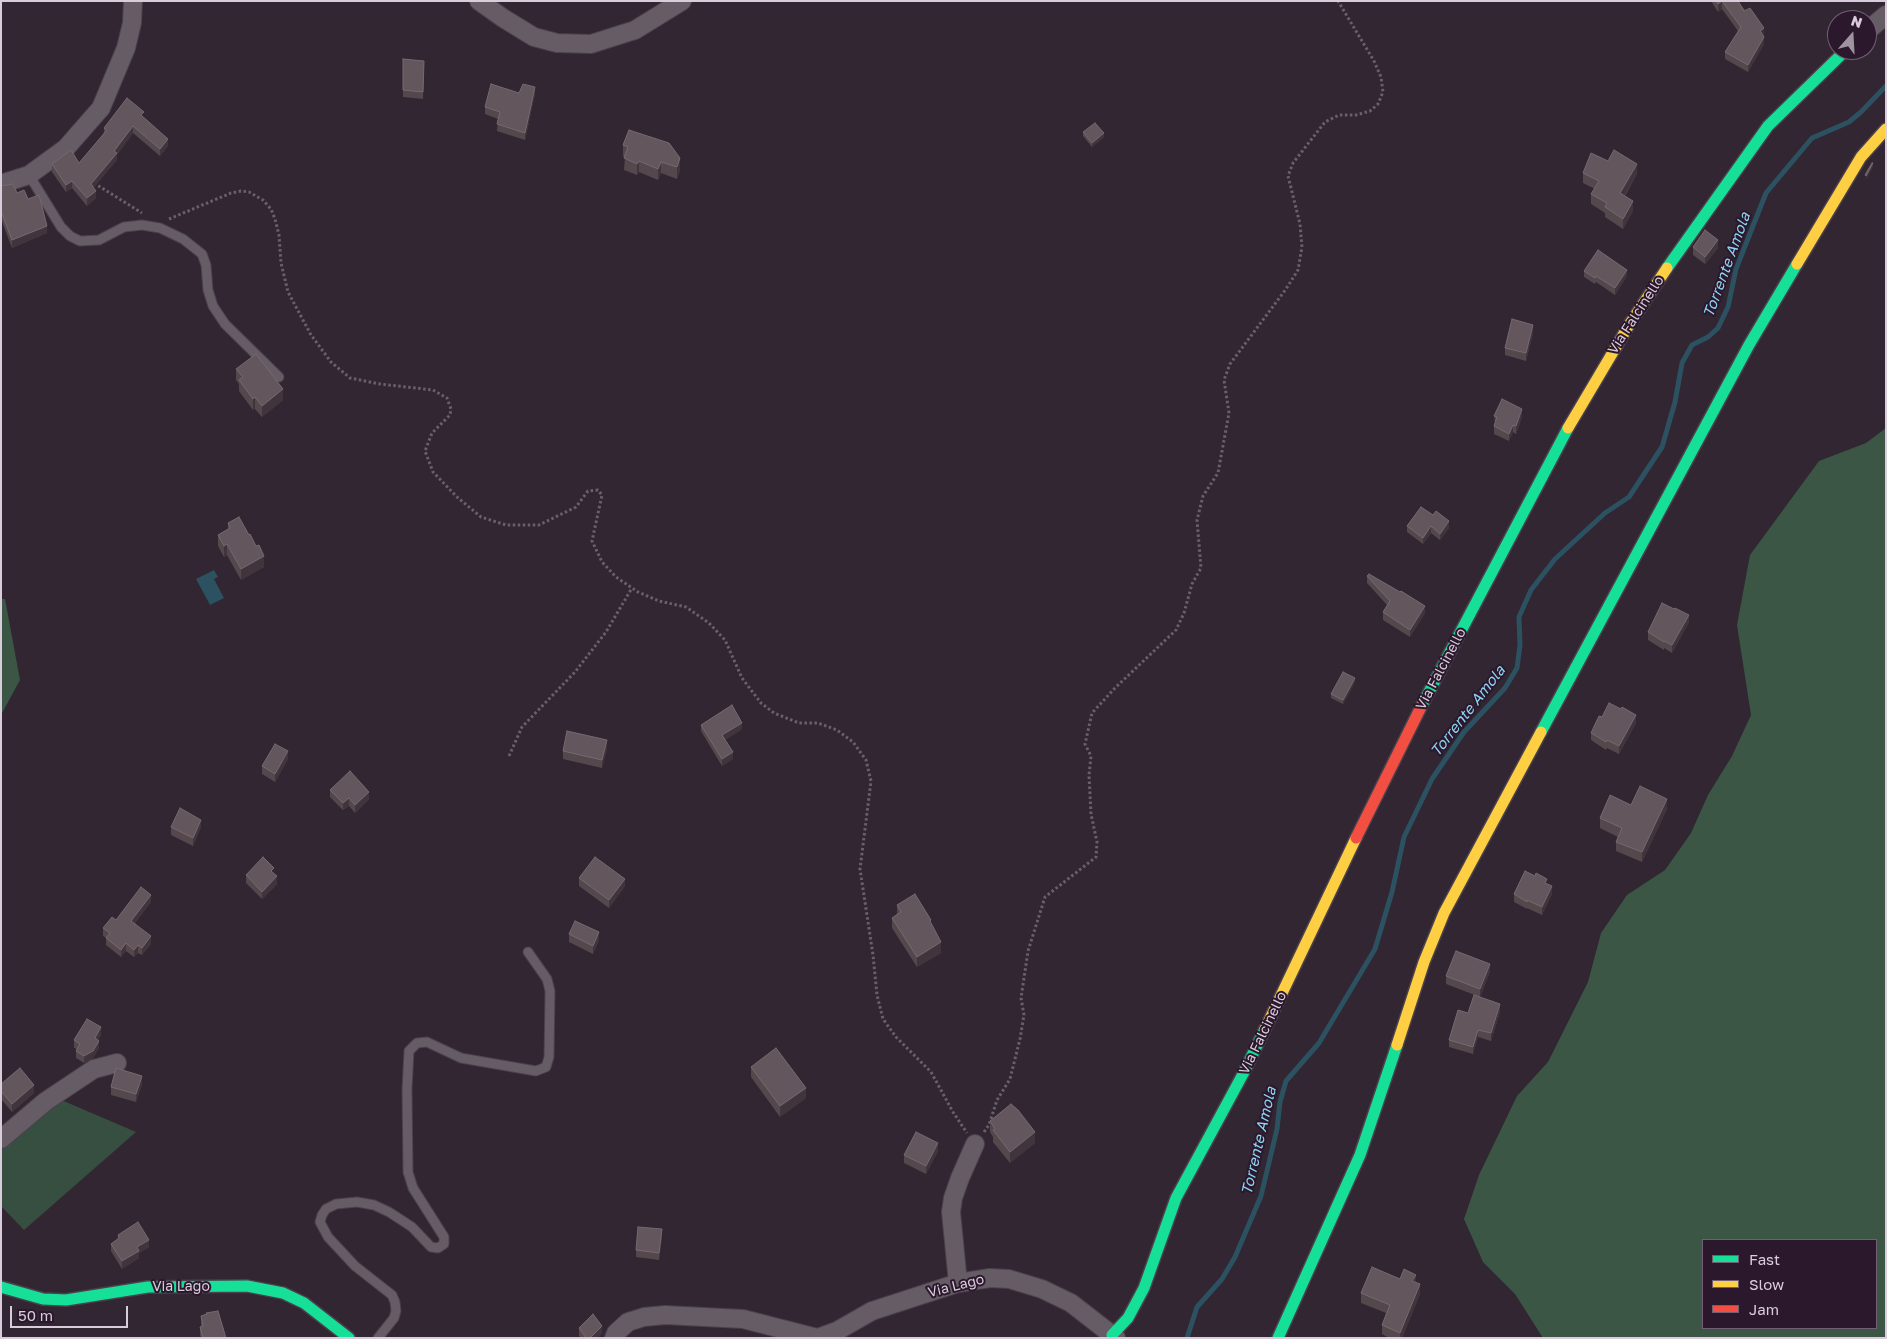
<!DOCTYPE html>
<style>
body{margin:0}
#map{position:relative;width:1887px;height:1339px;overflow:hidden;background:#312632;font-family:"Golos Text",sans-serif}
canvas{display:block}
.frame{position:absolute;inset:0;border:2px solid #dacddb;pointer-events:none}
.legend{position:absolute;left:1702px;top:1239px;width:175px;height:90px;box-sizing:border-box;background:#2b182d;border:1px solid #716073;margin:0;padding:6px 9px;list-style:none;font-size:15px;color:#dacddb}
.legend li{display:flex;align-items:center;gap:10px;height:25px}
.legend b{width:25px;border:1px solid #716073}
.north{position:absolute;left:1827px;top:10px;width:50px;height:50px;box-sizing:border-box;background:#2b182d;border:1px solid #716073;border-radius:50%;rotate:19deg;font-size:14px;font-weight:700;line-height:20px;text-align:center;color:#dacddb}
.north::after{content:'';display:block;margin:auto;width:18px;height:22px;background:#9f93a0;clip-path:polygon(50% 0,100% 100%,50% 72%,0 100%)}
.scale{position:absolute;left:10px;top:1306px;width:118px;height:22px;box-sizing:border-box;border:2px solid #dacddb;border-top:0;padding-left:6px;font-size:15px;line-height:18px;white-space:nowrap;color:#dacddb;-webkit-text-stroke:4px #2b182d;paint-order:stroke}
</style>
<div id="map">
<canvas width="1887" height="1339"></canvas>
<div class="frame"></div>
<ul class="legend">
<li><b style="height:6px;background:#16e098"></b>Fast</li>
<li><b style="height:6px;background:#ffcf43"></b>Slow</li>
<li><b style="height:6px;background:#f24e42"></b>Jam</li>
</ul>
<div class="north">N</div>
<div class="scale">50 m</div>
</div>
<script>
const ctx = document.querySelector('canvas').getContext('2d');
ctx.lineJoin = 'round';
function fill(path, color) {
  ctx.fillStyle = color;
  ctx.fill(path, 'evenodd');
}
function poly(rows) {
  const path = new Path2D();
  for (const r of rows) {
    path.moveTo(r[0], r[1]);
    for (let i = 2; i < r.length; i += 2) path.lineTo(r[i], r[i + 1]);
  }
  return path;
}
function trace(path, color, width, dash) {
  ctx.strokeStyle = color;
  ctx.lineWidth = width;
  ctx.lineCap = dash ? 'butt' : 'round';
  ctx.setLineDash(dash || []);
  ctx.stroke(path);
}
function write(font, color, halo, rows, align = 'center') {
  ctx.font = font + ' "Golos Text",sans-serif';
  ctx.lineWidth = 4;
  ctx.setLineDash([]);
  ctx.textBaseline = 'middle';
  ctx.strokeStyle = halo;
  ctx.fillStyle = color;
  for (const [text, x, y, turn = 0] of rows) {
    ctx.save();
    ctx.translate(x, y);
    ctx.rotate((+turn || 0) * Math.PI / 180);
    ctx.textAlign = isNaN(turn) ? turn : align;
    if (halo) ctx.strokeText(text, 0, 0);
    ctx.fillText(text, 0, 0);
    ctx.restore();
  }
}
const green = poly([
 [59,1099,136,1132,24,1230,1,1206,1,1150]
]);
const forest = poly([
 [1886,428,1886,1338,1543,1338,1515,1294,1483,1262,1464,1219,1479,1175,1517,1096,1548,1062,1588,982,1601,933,1627,895,1665,870,1691,833,1708,795,1732,756,1751,715,1737,625,1750,555,1819,461,1866,443],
 [1703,1240,1876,1240,1876,1328,1703,1328],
 [1,599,5,599,20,680,1,715]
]);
const water = poly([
 [214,570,218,577,214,579,224,598,210,605,196,579]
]);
const stream = poly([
 [1187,1338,1197,1307,1222,1279,1235,1257,1261,1196,1277,1129,1280,1102,1286,1081,1319,1043,1375,949,1392,892,1404,837,1432,779,1464,732,1505,688,1517,668,1520,645,1519,617,1531,590,1555,559,1605,513,1629,497,1662,447,1675,402,1682,363,1692,345,1708,337,1718,328,1728,307,1736,269,1766,193,1812,138,1849,122,1861,112,1886,86]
]);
const path = poly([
 [94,183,142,213],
 [169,219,231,193,241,191,249,192,263,200,271,209,275,219,279,235,281,263,288,292,311,335,331,362,350,378,380,384,433,390,447,398,451,409,450,415,432,433,425,451,433,472,457,497,481,517,506,525,539,525,576,507,588,491,598,490,602,495,592,541,602,562,616,577,638,592,659,601,686,607,709,623,725,640,742,678,761,703,774,713,799,723,818,723,837,730,853,742,866,760,871,781,860,869,873,955,877,995,883,1019,896,1037,931,1072,953,1112,967,1133],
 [509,756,522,727,575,672,606,632,632,588],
 [984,1132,989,1125,997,1100,1010,1079,1020,1039,1024,1015,1021,998,1028,951,1045,897,1096,857,1097,842,1091,814,1089,775,1091,756,1085,744,1092,713,1115,688,1176,630,1184,613,1192,584,1201,568,1197,520,1203,496,1218,473,1229,413,1224,380,1230,364,1286,289,1298,270,1302,247,1300,224,1288,176,1293,163,1325,122,1339,115,1356,115,1370,111,1378,104,1383,92,1381,77,1374,61,1338,1]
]);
const lane = poly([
 [29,175,61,227,70,236,80,241,99,240,124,227,142,225,160,228,183,239,202,254,206,265,208,290,213,306,225,324,279,377],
 [378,1338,394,1318,396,1311,395,1302,392,1295,355,1266,328,1237,320,1222,322,1215,326,1209,336,1204,357,1202,374,1205,389,1212,412,1227,431,1247,438,1248,444,1244,444,1237,413,1188,408,1172,407,1089,409,1051,417,1043,427,1042,461,1058,536,1071,546,1067,549,1057,550,991,547,979,528,952]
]);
const street = poly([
 [479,1,503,18,534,37,557,43,591,44,635,30,682,1],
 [1867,31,1886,15],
 [1,184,29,175,66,148,101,108,126,48,132,23,133,1],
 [1,1139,46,1101,94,1069,117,1063],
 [958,1283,951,1212,953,1198,960,1178,975,1144],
 [614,1338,616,1333,628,1322,644,1317,665,1315,743,1319,817,1338],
 [818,1338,837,1331,872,1311,958,1283,990,1278,1009,1279,1042,1289,1071,1303,1116,1338]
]);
const fast = poly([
 [1667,268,1768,126,1846,50],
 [1421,707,1568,428],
 [1541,732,1749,345,1797,264],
 [1,1287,43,1299,66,1300,148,1287,247,1286,283,1293,304,1303,349,1338],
 [1112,1335,1128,1318,1144,1288,1176,1198,1243,1074,1265,1029],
 [1278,1338,1360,1155,1397,1045]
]);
const slow = poly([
 [1797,264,1861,157,1886,129],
 [1568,428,1629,325,1667,268],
 [1265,1029,1356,838],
 [1397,1045,1424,962,1444,913,1541,732]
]);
const jam = poly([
 [1356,838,1421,707]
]);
const wall = poly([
 [1711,1,1738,1,1764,35,1764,44,1748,72,1725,59,1725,52,1738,31,1722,9,1718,12],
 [403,59,424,61,423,99,403,97],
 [519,93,535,94,525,140,497,131,498,119,485,114,485,107],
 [144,118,168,146,160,156,133,133,117,155,117,160,94,187,96,198,87,206,72,188,66,192,52,172,52,164,79,163,104,133,104,128],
 [629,130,680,170,677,179,661,173,658,180,639,172,637,175,624,170,625,157,623,156,623,145],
 [1083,132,1104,137,1092,147,1083,136],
 [1583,173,1637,174,1625,196,1633,211,1623,229,1605,217,1605,213,1591,204,1591,194,1595,189,1583,183],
 [1,186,17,193,47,233,12,248,1,219],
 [1693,247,1718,248,1705,264,1693,255],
 [1584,271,1627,276,1615,295,1596,282,1595,284,1584,277],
 [1533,333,1526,361,1505,355,1505,348],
 [236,369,283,400,262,417,255,409,253,410,239,391,239,384,236,380],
 [1494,416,1522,417,1516,434,1513,432,1509,441,1494,434,1494,426,1495,423],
 [1421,507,1449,528,1440,540,1431,533,1423,544,1407,532,1407,526],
 [228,523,264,567,241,580,227,555,224,557,218,546,218,535,228,529],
 [1367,576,1425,613,1410,637,1383,620,1383,612,1387,605,1367,583],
 [1674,609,1689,622,1672,653,1664,648,1664,650,1648,640,1648,632],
 [1355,682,1343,704,1331,698,1331,694],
 [1602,717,1636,723,1619,754,1607,748,1606,750,1591,740,1591,733],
 [701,725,742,729,725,740,733,759,722,766,701,731],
 [607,748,602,768,563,759,563,751],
 [288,759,275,782,262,774,262,766],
 [330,790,369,799,355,813,349,806,343,810,330,797],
 [1631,805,1667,809,1642,862,1616,851,1616,842,1618,837,1600,828,1600,818],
 [171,827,201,827,193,846,171,835],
 [274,874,277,884,262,899,246,883,246,875],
 [579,878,625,886,609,908,579,886],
 [1547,884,1552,894,1542,915,1527,908,1527,909,1514,902,1514,894],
 [151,902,135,923,151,944,142,955,138,953,134,957,126,951,121,957,106,945,106,938,103,936,103,928,116,920],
 [897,905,931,925,941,953,917,967,892,928,892,918,897,914],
 [569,934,599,940,593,954,569,942],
 [1490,972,1480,997,1446,984,1446,976],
 [1500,1012,1491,1041,1478,1037,1473,1054,1449,1047,1449,1040,1468,1013],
 [101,1035,98,1040,99,1048,93,1058,84,1063,76,1058,76,1051,77,1049,74,1048,74,1040],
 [751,1067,806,1098,780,1117,751,1077],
 [1,1084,34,1093,12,1112,1,1099],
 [142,1084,136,1102,111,1095,111,1087],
 [990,1121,1035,1143,1010,1163,993,1142,993,1137,990,1132],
 [938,1151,926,1174,904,1163,904,1155],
 [118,1235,149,1247,139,1253,139,1258,122,1269,111,1251,111,1244,118,1239],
 [662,1237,659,1260,636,1257,636,1250],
 [1400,1279,1416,1283,1420,1294,1402,1338,1389,1338,1382,1334,1382,1325,1386,1313,1361,1303,1361,1293],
 [201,1316,226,1338,201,1338,200,1335,200,1327,201,1327],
 [579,1328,602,1333,597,1338,581,1338,579,1336]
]);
const shadedWall = poly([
 [1722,1,1722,9,1718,12,1718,4],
 [1764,28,1764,35,1760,38,1760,31],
 [1764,37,1764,44,1748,72,1748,65],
 [535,87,535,94,525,140,525,133],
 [133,126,133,133,117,155,117,160,91,191,91,184],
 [1104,133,1104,137,1092,147,1092,143],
 [168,139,168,146,160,156,160,149],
 [680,158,680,170,677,179,677,167],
 [639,161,639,172,637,175,637,164],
 [661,162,661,173,658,180,658,169],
 [1873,163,1873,167,1866,180,1866,176],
 [1637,164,1637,174,1620,203,1620,193],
 [72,181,72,188,66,192,66,185],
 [96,191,96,198,87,206,87,198],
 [1633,201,1633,211,1623,229,1623,219],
 [47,226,47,233,12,248,12,240],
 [1718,240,1718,248,1705,264,1705,257],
 [1627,270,1627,276,1615,295,1615,288],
 [1533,325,1533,333,1526,361,1526,353],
 [283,389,283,400,262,417,262,406],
 [255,397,255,409,253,410,253,399],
 [1522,409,1522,417,1516,434,1516,426],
 [1513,425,1513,432,1509,441,1509,434],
 [1449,521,1449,528,1440,540,1440,534],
 [1431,526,1431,533,1423,544,1423,538],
 [227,544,227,555,224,557,224,546],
 [264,556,264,567,241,580,241,569],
 [1425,606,1425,613,1410,637,1410,630],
 [1689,615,1689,622,1672,653,1672,645],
 [1355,678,1355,682,1343,704,1343,700],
 [1636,715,1636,723,1619,754,1619,746],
 [742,723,742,729,722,742,722,735],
 [607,740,607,748,602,768,602,760],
 [288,751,288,759,275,782,275,774],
 [733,752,733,759,722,766,722,759],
 [369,792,369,799,355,813,355,805],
 [349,798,349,806,343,810,343,803],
 [1667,799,1667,809,1642,862,1642,852],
 [201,820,201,827,193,846,193,838],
 [277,876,277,884,262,899,262,892],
 [625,879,625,886,609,908,609,900],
 [1552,886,1552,894,1542,915,1542,907],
 [151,895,151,902,131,928,131,921],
 [599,932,599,940,593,954,593,946],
 [151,936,151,944,142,955,142,948],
 [941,942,941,953,917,967,917,957],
 [126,943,126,951,121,957,121,950],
 [138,945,138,953,134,957,134,950],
 [1490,964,1490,972,1480,997,1480,989],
 [1500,1004,1500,1012,1491,1041,1491,1033],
 [101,1027,101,1035,95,1046,95,1038],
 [1478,1030,1478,1037,1473,1054,1473,1047],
 [99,1041,99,1048,93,1058,84,1063,84,1056],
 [142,1076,142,1084,136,1102,136,1094],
 [34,1085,34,1093,12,1112,12,1104],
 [806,1088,806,1098,780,1117,780,1106],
 [1035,1132,1035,1143,1010,1163,1010,1152],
 [938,1143,938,1151,926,1174,926,1166],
 [662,1229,662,1237,659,1260,659,1253],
 [149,1240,149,1247,139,1253,139,1258,122,1269,122,1261,137,1247],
 [1416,1275,1416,1284,1412,1281],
 [1420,1284,1420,1294,1402,1338,1400,1338,1400,1333],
 [602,1326,602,1333,597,1338,590,1338]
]);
const building = poly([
 [1716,1,1738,1,1744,11,1750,8,1764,28,1760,31,1764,37,1748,65,1725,52,1741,27,1722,1,1718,4,1716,1],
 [403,59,424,61,423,92,403,90,403,59],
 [491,84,519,93,523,84,535,87,525,133,497,124,500,112,485,107,491,84],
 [127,98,144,112,141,115,168,139,160,149,133,126,114,151,117,153,91,184,96,191,87,198,72,181,66,185,52,164,71,150,79,163,107,130,104,128,127,98],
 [1095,123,1104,133,1092,143,1083,132,1095,123],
 [629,130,669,143,680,158,677,167,661,162,658,169,639,161,637,164,624,158,628,147,623,145,629,130],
 [1614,150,1637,164,1620,193,1633,201,1623,219,1605,207,1607,203,1591,194,1599,181,1583,173,1591,153,1608,161,1614,150],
 [1872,163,1873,163,1866,176,1865,175,1872,163],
 [13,184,17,193,24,190,28,199,39,195,47,226,12,240,1,211,1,186,13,184],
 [1705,230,1718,240,1705,257,1693,247,1705,230],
 [1598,250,1627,270,1615,288,1596,276,1595,278,1584,271,1598,250],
 [1512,319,1533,325,1526,353,1505,348,1512,319],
 [256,354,283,389,262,406,255,397,253,399,239,380,243,377,236,369,256,354],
 [1502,399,1522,409,1516,426,1513,425,1509,434,1494,426,1497,417,1494,416,1502,399],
 [1421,507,1433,515,1436,511,1449,521,1440,534,1431,526,1423,538,1407,526,1421,507],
 [239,517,249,535,250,534,256,546,259,545,264,556,241,569,227,544,224,546,218,535,230,528,228,523,239,517],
 [1369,574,1400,592,1401,591,1425,606,1410,630,1383,612,1390,601,1367,576,1369,574],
 [1662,603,1674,609,1675,608,1689,615,1672,645,1664,641,1664,642,1648,632,1662,603],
 [1343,672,1355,678,1343,700,1331,694,1343,672],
 [1609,703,1621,709,1622,707,1636,715,1619,746,1607,740,1606,742,1591,733,1599,716,1602,717,1609,703],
 [732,705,742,723,722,735,733,752,722,759,701,725,732,705],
 [567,731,607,740,602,760,563,751,567,731],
 [275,744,288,751,275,774,262,766,275,744],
 [350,771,369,792,355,805,349,798,343,803,330,790,350,771],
 [1640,786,1667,799,1642,852,1616,842,1622,828,1600,818,1610,795,1631,805,1640,786],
 [180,808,201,820,193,838,171,827,180,808],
 [263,857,274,868,271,871,277,876,262,892,246,875,263,857],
 [595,857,625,879,609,900,579,878,595,857],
 [1525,871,1535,876,1536,873,1547,879,1545,883,1552,886,1542,907,1527,900,1527,902,1514,894,1525,871],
 [141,887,151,895,131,921,151,936,142,948,138,945,134,950,126,943,121,950,106,938,110,933,103,928,112,917,116,920,141,887],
 [915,894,931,920,930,921,941,942,917,957,892,918,901,912,897,905,915,894],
 [575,921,599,932,593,946,569,934,575,921],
 [1456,951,1490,964,1480,989,1446,976,1456,951],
 [1474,995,1500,1004,1491,1033,1478,1030,1473,1047,1449,1040,1458,1010,1468,1013,1474,995],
 [87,1019,101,1027,95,1038,99,1041,93,1051,84,1056,76,1051,80,1044,74,1040,87,1019],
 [776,1048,806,1088,780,1106,751,1067,776,1048],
 [20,1068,34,1085,12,1104,1,1091,1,1084,20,1068],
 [116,1068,142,1076,136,1094,111,1087,116,1068],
 [1011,1104,1018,1110,1035,1132,1010,1152,993,1130,995,1129,990,1121,1011,1104],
 [916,1132,938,1143,926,1166,904,1155,916,1132],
 [138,1222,149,1240,137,1247,139,1251,122,1261,111,1244,119,1238,118,1235,138,1222],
 [638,1227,662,1229,659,1253,636,1250,638,1227],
 [1372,1267,1400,1279,1404,1269,1416,1275,1412,1281,1420,1284,1400,1333,1382,1325,1390,1305,1361,1293,1372,1267],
 [218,1311,226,1338,203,1338,200,1327,203,1326,201,1316,207,1314,206,1313,218,1311],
 [593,1314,602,1326,590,1338,586,1338,579,1328,593,1314]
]);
const streetNames = [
 ["Via Falcinello",1636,315,-57],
 ["Via Falcinello",1441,669,-62],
 ["Via Falcinello",1263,1033,-64],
 ["Via Lago",956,1286,-14],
 ["Via Lago",181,1287]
];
const waterNames = [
 ["Torrente Amola",1727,265,-70],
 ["Torrente Amola",1468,711,-52],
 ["Torrente Amola",1259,1141,-77]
];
fill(green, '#374f40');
fill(forest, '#3b5645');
fill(water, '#2c5160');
trace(stream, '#2c5160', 5);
trace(lane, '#4b414c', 11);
trace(street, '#4b414c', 20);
trace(fast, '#4b414c', 14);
trace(slow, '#4b414c', 14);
trace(jam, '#4b414c', 14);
trace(path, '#686169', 3, [2.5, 2.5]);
trace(lane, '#655c66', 9);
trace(street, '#655c66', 18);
trace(fast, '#16e098', 11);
trace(slow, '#ffcf43', 11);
trace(jam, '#f24e42', 11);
fill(wall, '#55484d');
fill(shadedWall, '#41343c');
fill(building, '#63565c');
trace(building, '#766970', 1);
write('14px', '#dacddb', '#2b182d', streetNames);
write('italic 15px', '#8cd5f1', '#2b182d', waterNames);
</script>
